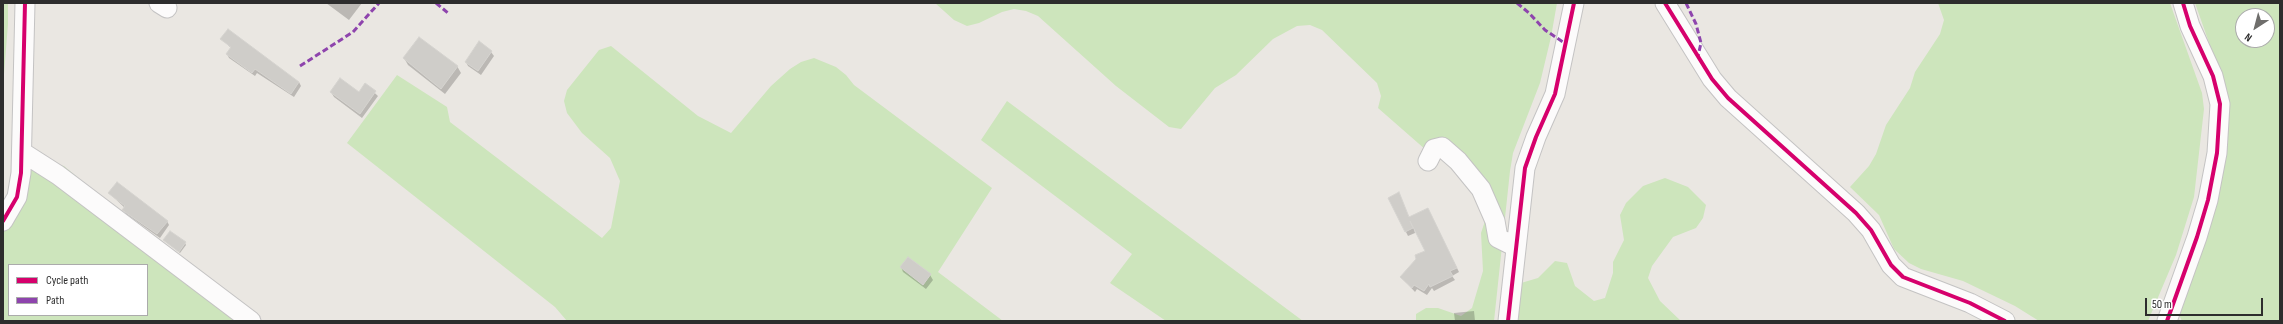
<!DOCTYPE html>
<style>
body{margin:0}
#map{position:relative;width:2283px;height:324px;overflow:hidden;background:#eae7e2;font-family:"Sofia Sans Condensed",sans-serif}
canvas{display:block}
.frame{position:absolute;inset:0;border:4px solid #2d2d2d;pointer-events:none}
.legend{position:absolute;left:8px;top:264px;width:140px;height:52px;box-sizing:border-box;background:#fff;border:1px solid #ababab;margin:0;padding:5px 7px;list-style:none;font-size:12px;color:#2d2d2d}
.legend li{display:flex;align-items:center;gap:8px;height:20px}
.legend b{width:20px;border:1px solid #ababab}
.north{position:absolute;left:2235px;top:8px;width:40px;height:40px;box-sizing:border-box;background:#fff;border:1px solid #ababab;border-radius:50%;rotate:216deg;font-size:11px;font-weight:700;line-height:16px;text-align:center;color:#2d2d2d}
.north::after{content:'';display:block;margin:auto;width:14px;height:18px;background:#6f6e6c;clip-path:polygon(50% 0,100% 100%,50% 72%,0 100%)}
.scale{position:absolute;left:2145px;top:298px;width:118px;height:18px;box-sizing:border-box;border:2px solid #2d2d2d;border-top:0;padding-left:5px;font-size:12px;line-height:14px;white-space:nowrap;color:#2d2d2d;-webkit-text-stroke:3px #fff;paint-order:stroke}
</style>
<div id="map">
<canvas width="2283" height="324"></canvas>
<div class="frame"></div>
<ul class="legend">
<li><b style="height:5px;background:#d6006c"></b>Cycle path</li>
<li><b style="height:5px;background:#8e44ad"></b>Path</li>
</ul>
<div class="north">N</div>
<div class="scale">50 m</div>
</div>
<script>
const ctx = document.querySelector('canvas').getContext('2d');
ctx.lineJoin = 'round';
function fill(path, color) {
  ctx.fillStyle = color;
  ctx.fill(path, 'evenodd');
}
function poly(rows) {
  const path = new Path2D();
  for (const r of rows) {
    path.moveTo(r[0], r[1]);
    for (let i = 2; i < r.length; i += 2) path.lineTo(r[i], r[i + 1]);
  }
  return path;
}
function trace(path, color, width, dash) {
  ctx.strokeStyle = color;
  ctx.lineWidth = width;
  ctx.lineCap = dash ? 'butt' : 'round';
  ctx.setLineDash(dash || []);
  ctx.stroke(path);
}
const green = poly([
 [3,3,8,3,8,24,4,74,3,143],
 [935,3,1557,3,1551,37,1540,83,1513,153,1510,171,1494,321,1416,321,1416,314,1426,308,1438,308,1461,316,1472,308,1483,271,1481,233,1485,221,1484,209,1458,169,1426,150,1378,108,1381,96,1377,83,1322,30,1310,25,1297,26,1273,39,1236,75,1215,88,1181,129,1169,127,1116,86,1038,16,1026,11,1014,9,1002,12,979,23,967,26,954,20],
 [1938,3,2170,3,2202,93,2204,109,2194,197,2176,255,2148,321,2039,321,2015,306,1963,281,1921,269,1909,263,1894,249,1879,215,1850,187,1869,166,1876,154,1886,125,1910,88,1915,72,1940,34,1944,20],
 [2195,3,2280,3,2280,321,2182,321,2178,313,2225,88],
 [2243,16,2267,16,2267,40,2243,40],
 [611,46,698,116,731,133,771,86,790,69,801,62,814,58,836,67,846,75,854,85,992,188,938,272,1003,321,567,321,555,307,347,143,397,75,447,107,450,122,602,238,611,228,620,181,610,158,582,133,567,113,564,101,567,90,599,50],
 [1007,101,1303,321,1166,321,1110,283,1132,254,981,140],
 [26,157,64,166,249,321,3,321,3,224],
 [9,265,147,265,147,315,9,315],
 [1665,178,1688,187,1706,205,1703,218,1696,228,1673,237,1652,266,1648,278,1660,301,1681,321,1518,321,1521,283,1538,278,1555,261,1567,263,1575,286,1594,301,1605,298,1613,273,1613,262,1624,240,1620,215,1626,203,1643,186]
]);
const shadow = poly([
 [326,3,362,3,349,20],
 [222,39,299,82,301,86,294,97,257,73,255,76,229,58,227,54,231,48],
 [491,52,494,56,481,75,468,66,466,62],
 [404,58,457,66,461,73,445,94,408,65],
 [365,84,378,96,362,118,334,97,331,92,359,93],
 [109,193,167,221,169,225,160,238,126,214,124,210,125,208],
 [1430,213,1459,272,1452,276,1455,280,1434,291,1432,288,1427,295,1417,289,1415,292,1401,277,1426,251,1413,225,1415,233,1408,236,1406,232,1409,218],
 [164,240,185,243,186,245,180,253],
 [908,258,930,275,933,280,926,289,903,272,901,267],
 [1474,311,1475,321,1455,321,1454,313]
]);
const building = poly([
 [228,29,299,82,291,94,255,69,252,73,226,54,231,47,220,39,228,29],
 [419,37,458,66,441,89,403,58,419,37],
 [479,41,492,51,478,71,465,62,479,41],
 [340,78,359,92,365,83,376,91,360,114,330,92,340,78],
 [117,182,168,221,157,234,122,210,125,206,108,193,117,182],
 [1399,192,1409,217,1428,208,1457,268,1450,271,1453,276,1430,287,1429,284,1424,291,1414,285,1412,288,1400,277,1416,259,1415,255,1425,251,1410,221,1413,228,1405,232,1388,198,1399,192],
 [170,231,186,242,179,252,163,240,170,231],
 [908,257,931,274,923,285,900,267,908,257]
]);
const minor = poly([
 [159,3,167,8],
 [1665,3,1712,79,1728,98,1856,213,1871,230,1891,265,1903,277,1970,303,2005,321],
 [22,152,58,175,251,321],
 [1428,161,1434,149,1442,147,1458,161,1481,189,1495,221,1498,238,1516,247],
 [3,221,17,197,21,173,25,3],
 [1508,321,1525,168,1536,137,1555,94,1574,3],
 [2167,321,2197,237,2208,200,2217,153,2220,104,2213,76,2190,26,2183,3]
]);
const quiet = poly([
 [436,3,448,13],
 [1517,3,1529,13,1545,30,1566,44],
 [1686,3,1696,24,1701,43,1698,56],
 [300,66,353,32,379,3]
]);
const cycleway = poly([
 [1665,3,1712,79,1728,98,1856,213,1871,230,1891,265,1903,277,1970,303,2005,321],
 [3,221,17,197,21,173,25,3],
 [1508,321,1525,168,1536,137,1555,94,1574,3],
 [2167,321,2197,237,2208,200,2217,153,2220,104,2213,76,2190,26,2183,3]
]);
fill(green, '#cde5bc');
fill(shadow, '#0003');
fill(building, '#cfcdc9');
trace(building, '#d5d3cf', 1);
trace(minor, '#c4c3c3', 21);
trace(minor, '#fcfbfb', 19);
trace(quiet, '#8e44ad', 3, [6, 3]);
trace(cycleway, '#d6006c', 4);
</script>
